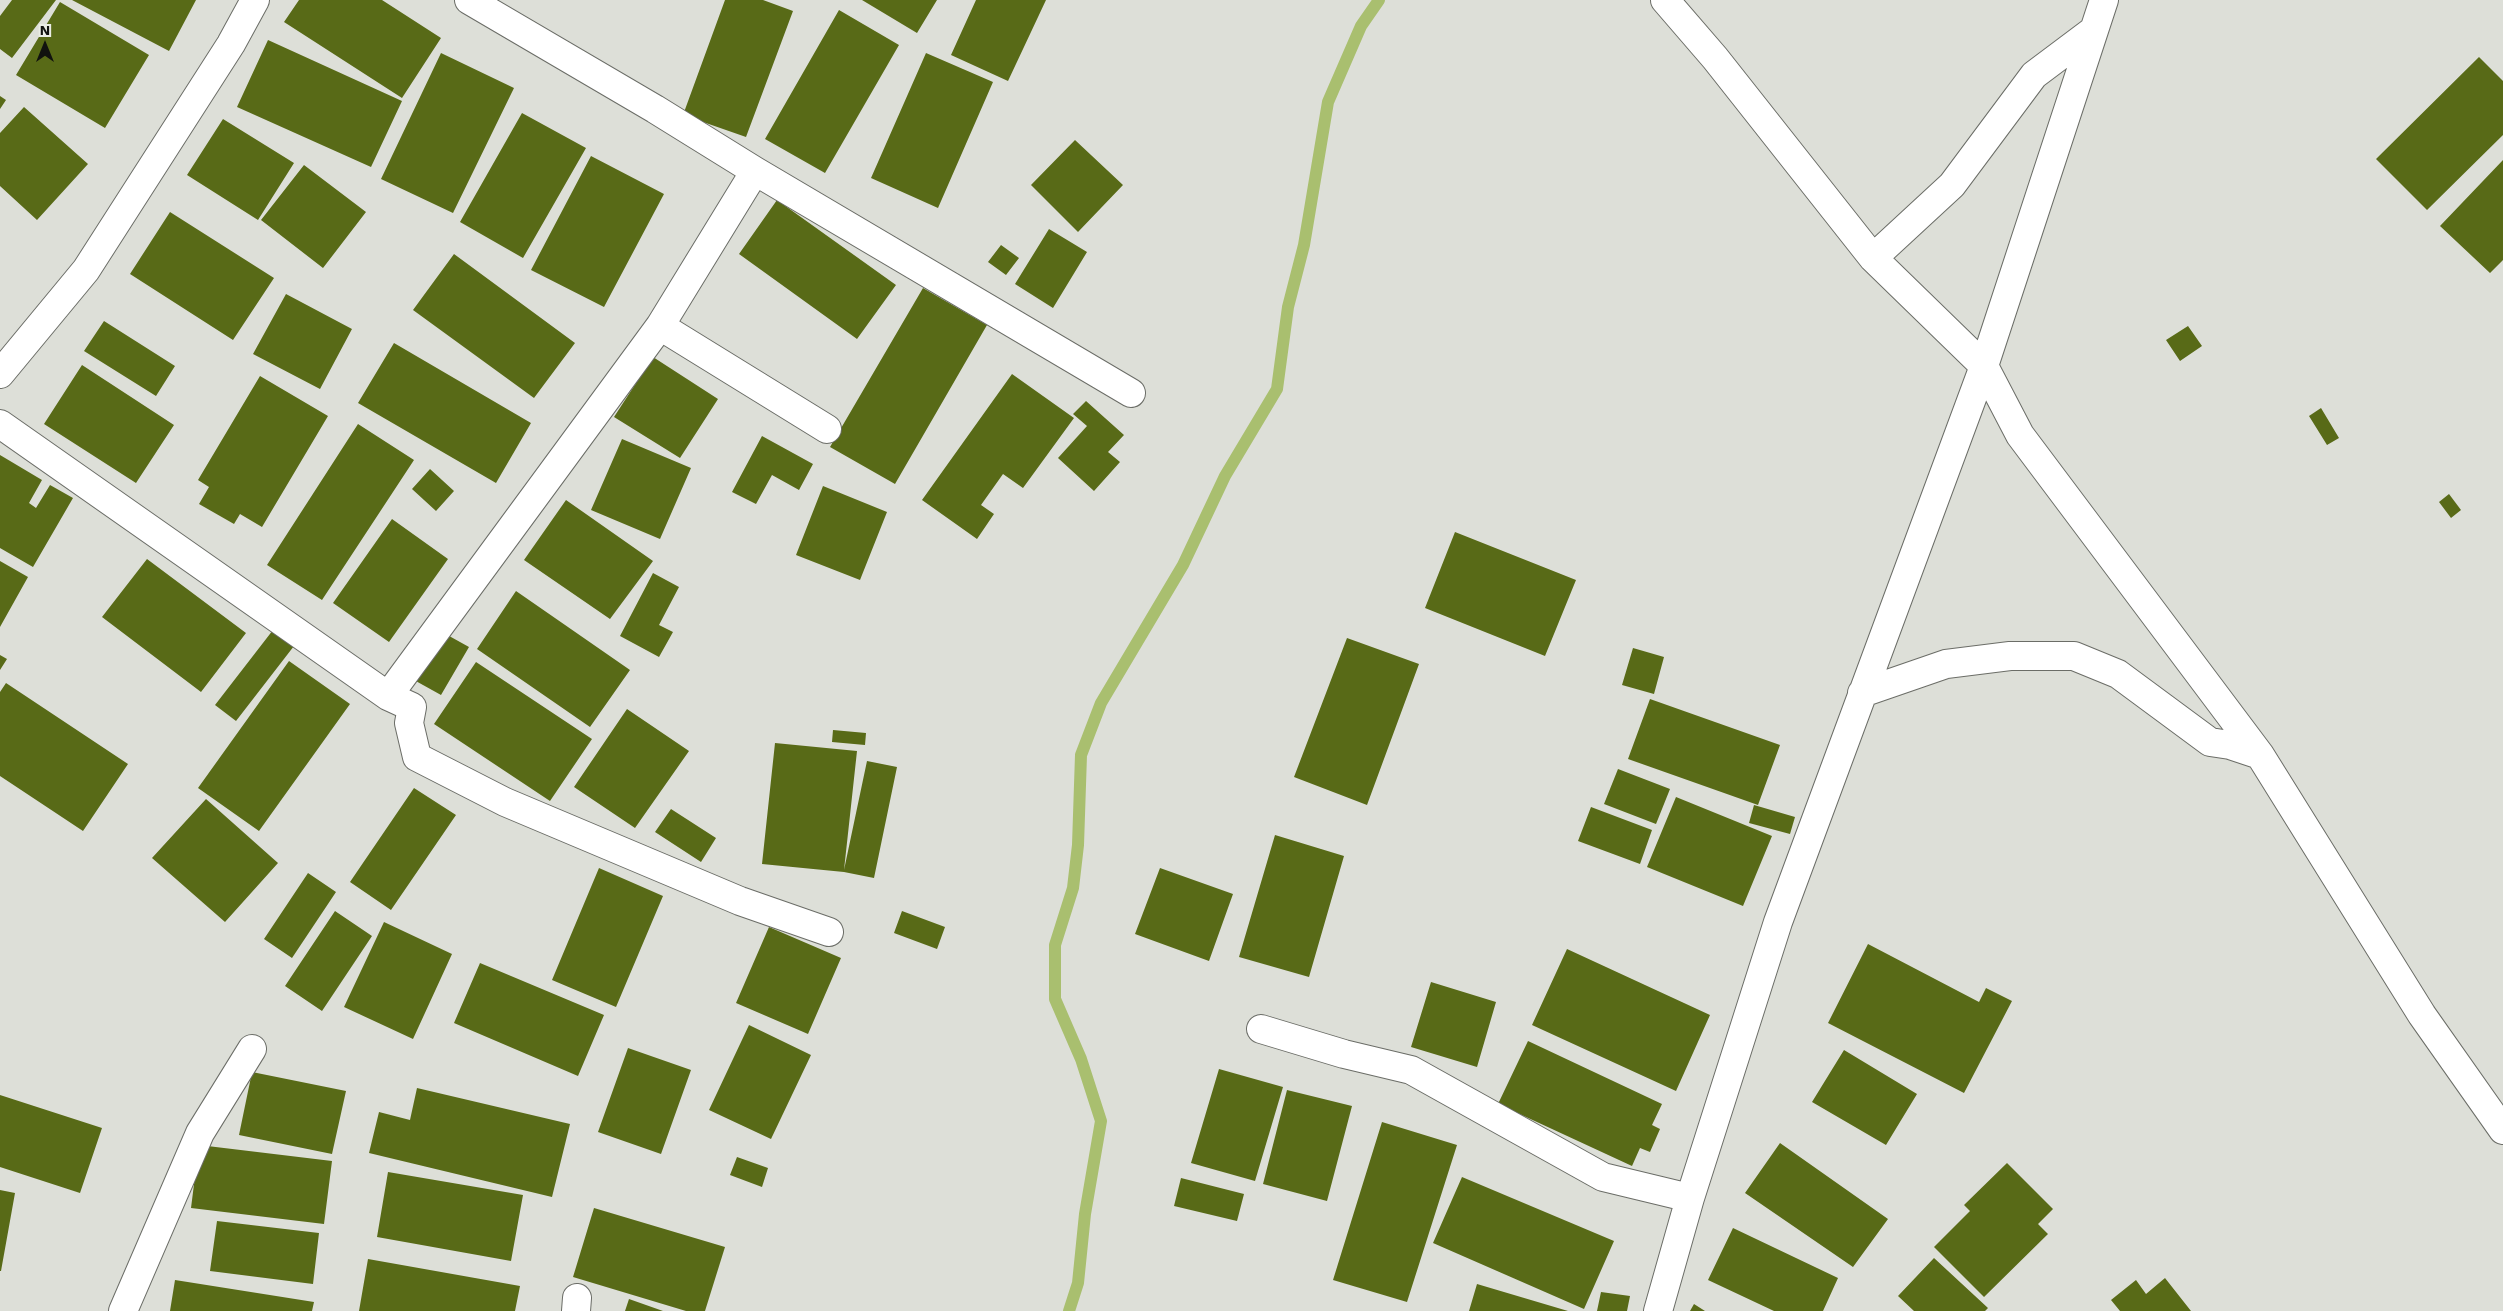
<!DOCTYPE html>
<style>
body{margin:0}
#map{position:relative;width:2503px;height:1311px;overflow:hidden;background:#dddfd8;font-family:"Work Sans",sans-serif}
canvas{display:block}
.north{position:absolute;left:20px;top:20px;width:50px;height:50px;-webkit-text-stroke:4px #eaede5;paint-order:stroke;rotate:0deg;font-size:14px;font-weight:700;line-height:20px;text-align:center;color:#11120f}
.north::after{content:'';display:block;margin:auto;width:18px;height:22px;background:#11120f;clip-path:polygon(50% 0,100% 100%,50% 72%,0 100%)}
</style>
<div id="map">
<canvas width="2503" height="1311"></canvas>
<div class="north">N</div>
</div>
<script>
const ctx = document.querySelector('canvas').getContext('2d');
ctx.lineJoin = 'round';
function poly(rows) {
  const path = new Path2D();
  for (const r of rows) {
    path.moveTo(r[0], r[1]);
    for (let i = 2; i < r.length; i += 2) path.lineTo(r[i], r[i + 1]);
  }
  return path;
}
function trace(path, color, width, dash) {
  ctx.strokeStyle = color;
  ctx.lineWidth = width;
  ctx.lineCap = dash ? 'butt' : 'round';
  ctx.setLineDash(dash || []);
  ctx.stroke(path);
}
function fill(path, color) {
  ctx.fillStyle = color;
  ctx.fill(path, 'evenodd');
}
const stream = poly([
 [1069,1311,1078,1283,1085,1214,1101,1121,1081,1059,1055,999,1055,945,1073,888,1078,845,1081,755,1101,703,1183,565,1225,476,1277,389,1288,307,1304,245,1328,102,1361,26,1379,0]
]);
const building = poly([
 [12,0,56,0,12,58,0,49,0,16],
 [72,0,196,0,169,51],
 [299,0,382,0,441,38,402,98,284,22],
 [725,0,763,0,793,11,746,137,683,115],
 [862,0,937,0,917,33],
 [976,0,1046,0,1008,81,951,55],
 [60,2,149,55,105,128,16,75],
 [839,10,899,45,825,173,765,139],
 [268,40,402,101,371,167,237,107],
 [441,53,514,88,453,213,381,179],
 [926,53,993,82,938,208,871,178],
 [2479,57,2503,81,2503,135,2427,210,2376,159],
 [0,96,6,100,0,109],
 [24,107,88,164,37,220,0,186,0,133],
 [522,113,586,148,523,258,460,222],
 [223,119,294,163,258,220,187,175],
 [1075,140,1123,185,1078,232,1031,185],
 [591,156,664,194,604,307,531,270],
 [2503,160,2503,260,2490,273,2440,226],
 [304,165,366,212,323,268,261,220],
 [777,200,896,285,857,339,739,254],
 [170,212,274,278,233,340,130,274],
 [1049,229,1087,252,1053,308,1015,284],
 [1001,245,1019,258,1006,275,988,262],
 [454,254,575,343,534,398,413,310],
 [923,288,987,325,895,484,830,447],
 [286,294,352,329,320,389,253,354],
 [104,321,175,366,156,396,84,351],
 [2188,326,2202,346,2180,361,2166,340],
 [394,343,531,423,496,483,358,403],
 [653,357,718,399,680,458,614,417],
 [82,365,174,425,136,483,44,424],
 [1012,374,1074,418,1023,488,1003,474,981,505,994,514,977,539,922,500],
 [260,376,328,416,262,527,240,514,234,524,199,504,209,487,198,480],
 [1086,401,1124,435,1108,452,1120,462,1094,491,1058,458,1087,426,1073,414],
 [2321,408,2339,438,2327,445,2309,416],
 [358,424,414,460,322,600,267,565],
 [762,436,813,464,799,490,772,475,756,504,732,492],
 [622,439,691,468,660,539,591,510],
 [0,455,42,480,29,503,36,508,50,485,73,498,33,567,0,548],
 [430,469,454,491,436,511,412,489],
 [823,486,887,512,860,580,796,555],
 [2449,494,2461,510,2451,518,2439,502],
 [566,500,653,561,610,619,524,560],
 [392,519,448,559,389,642,333,603],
 [1455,532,1576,580,1545,656,1425,608],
 [147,559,246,633,201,692,102,617],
 [0,561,28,577,0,627],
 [653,573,679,587,659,625,673,632,659,657,620,636],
 [516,591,630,670,590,727,477,649],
 [273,630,294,646,236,721,215,705],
 [442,632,469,647,441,695,414,680],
 [1347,638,1419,664,1367,805,1294,777],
 [1633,648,1664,657,1654,694,1622,685],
 [0,655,7,659,0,670],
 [289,661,350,704,259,831,198,788],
 [476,662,592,739,550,801,434,724],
 [6,683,128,764,83,831,0,776,0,692],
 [1650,699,1780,745,1758,805,1628,759],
 [627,709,689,751,635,828,574,787],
 [833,730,866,733,865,745,832,742],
 [775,743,857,751,844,870,867,761,897,767,874,878,844,872,762,864],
 [1618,769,1670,789,1656,824,1604,804],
 [414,788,456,815,391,910,350,882],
 [1676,797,1772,836,1743,906,1647,867],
 [206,799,278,863,225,922,152,858],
 [1754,805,1795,817,1790,834,1749,823],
 [1591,807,1652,830,1640,864,1578,841],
 [671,809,716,838,701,862,655,832],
 [1275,835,1344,856,1309,977,1239,957],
 [599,868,663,896,616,1007,552,980],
 [1160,868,1233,894,1209,961,1135,934],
 [308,873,336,892,292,958,264,939],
 [335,911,372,936,322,1011,285,986],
 [902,911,945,927,937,949,894,933],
 [384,922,452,954,413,1039,344,1007],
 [769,927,841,958,808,1034,736,1003],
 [1868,944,1979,1002,1986,988,2012,1001,1964,1093,1828,1023],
 [1567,949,1710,1015,1676,1091,1532,1025],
 [480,963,604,1015,578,1076,454,1023],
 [1431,982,1496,1002,1477,1067,1411,1047],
 [749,1025,811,1055,771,1139,709,1110],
 [1528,1041,1662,1104,1652,1125,1660,1129,1650,1152,1640,1148,1632,1166,1498,1104],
 [628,1048,691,1070,661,1154,598,1132],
 [1844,1050,1917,1094,1886,1145,1812,1102],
 [1219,1069,1283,1087,1255,1181,1191,1163],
 [252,1072,346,1091,332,1154,239,1135],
 [417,1088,570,1124,552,1197,369,1153,379,1112,410,1120],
 [1287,1090,1352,1106,1327,1201,1263,1184],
 [0,1095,102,1128,80,1193,0,1167],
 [1382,1122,1457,1145,1407,1302,1333,1280],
 [1780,1143,1888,1219,1853,1267,1745,1193],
 [199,1145,332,1161,324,1224,191,1208],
 [737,1157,768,1168,762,1187,730,1175],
 [2007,1163,2053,1209,2038,1224,2048,1234,1984,1297,1934,1247,1970,1211,1964,1205],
 [388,1172,523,1195,511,1261,377,1237],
 [1462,1177,1614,1241,1584,1309,1433,1243],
 [1181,1178,1244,1194,1237,1221,1174,1206],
 [0,1190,15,1193,1,1271,0,1271],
 [594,1208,725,1247,705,1311,686,1311,573,1277],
 [217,1221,319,1233,313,1284,210,1271],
 [1733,1228,1838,1278,1823,1311,1774,1311,1708,1280],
 [1934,1258,1988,1308,1985,1311,1914,1311,1898,1296],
 [368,1259,520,1286,515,1311,359,1311],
 [2165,1278,2191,1311,2120,1311,2111,1300,2136,1280,2146,1294],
 [175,1280,314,1302,312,1311,170,1311],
 [1477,1284,1568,1311,1469,1311],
 [1601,1292,1630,1296,1627,1311,1597,1311],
 [629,1299,663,1311,625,1311],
 [1694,1304,1705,1311,1690,1311]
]);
const street = poly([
 [469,0,655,109,755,171,1131,393],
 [1665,0,1715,58,1873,258,1984,366,2020,435,2260,755,2422,1015,2503,1130],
 [1873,258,1952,185,2034,75,2094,30],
 [660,326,827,429],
 [0,374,86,270,231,44,255,0],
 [0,424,388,696,412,707,409,723,417,757,505,802,740,901,829,932],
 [1862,693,1946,664,2010,656,2074,656,2118,674,2210,742,2230,745,2260,755],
 [388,696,660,326,755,171],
 [1261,1029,1344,1054,1411,1070,1603,1177,1690,1198],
 [123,1311,200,1133,252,1049],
 [576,1311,577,1298],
 [1658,1311,1690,1198,1778,922,1984,366,2104,0]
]);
trace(stream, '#a9bf6f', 12);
fill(building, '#586a17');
trace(street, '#6b6d67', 30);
trace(street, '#fff', 28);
</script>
